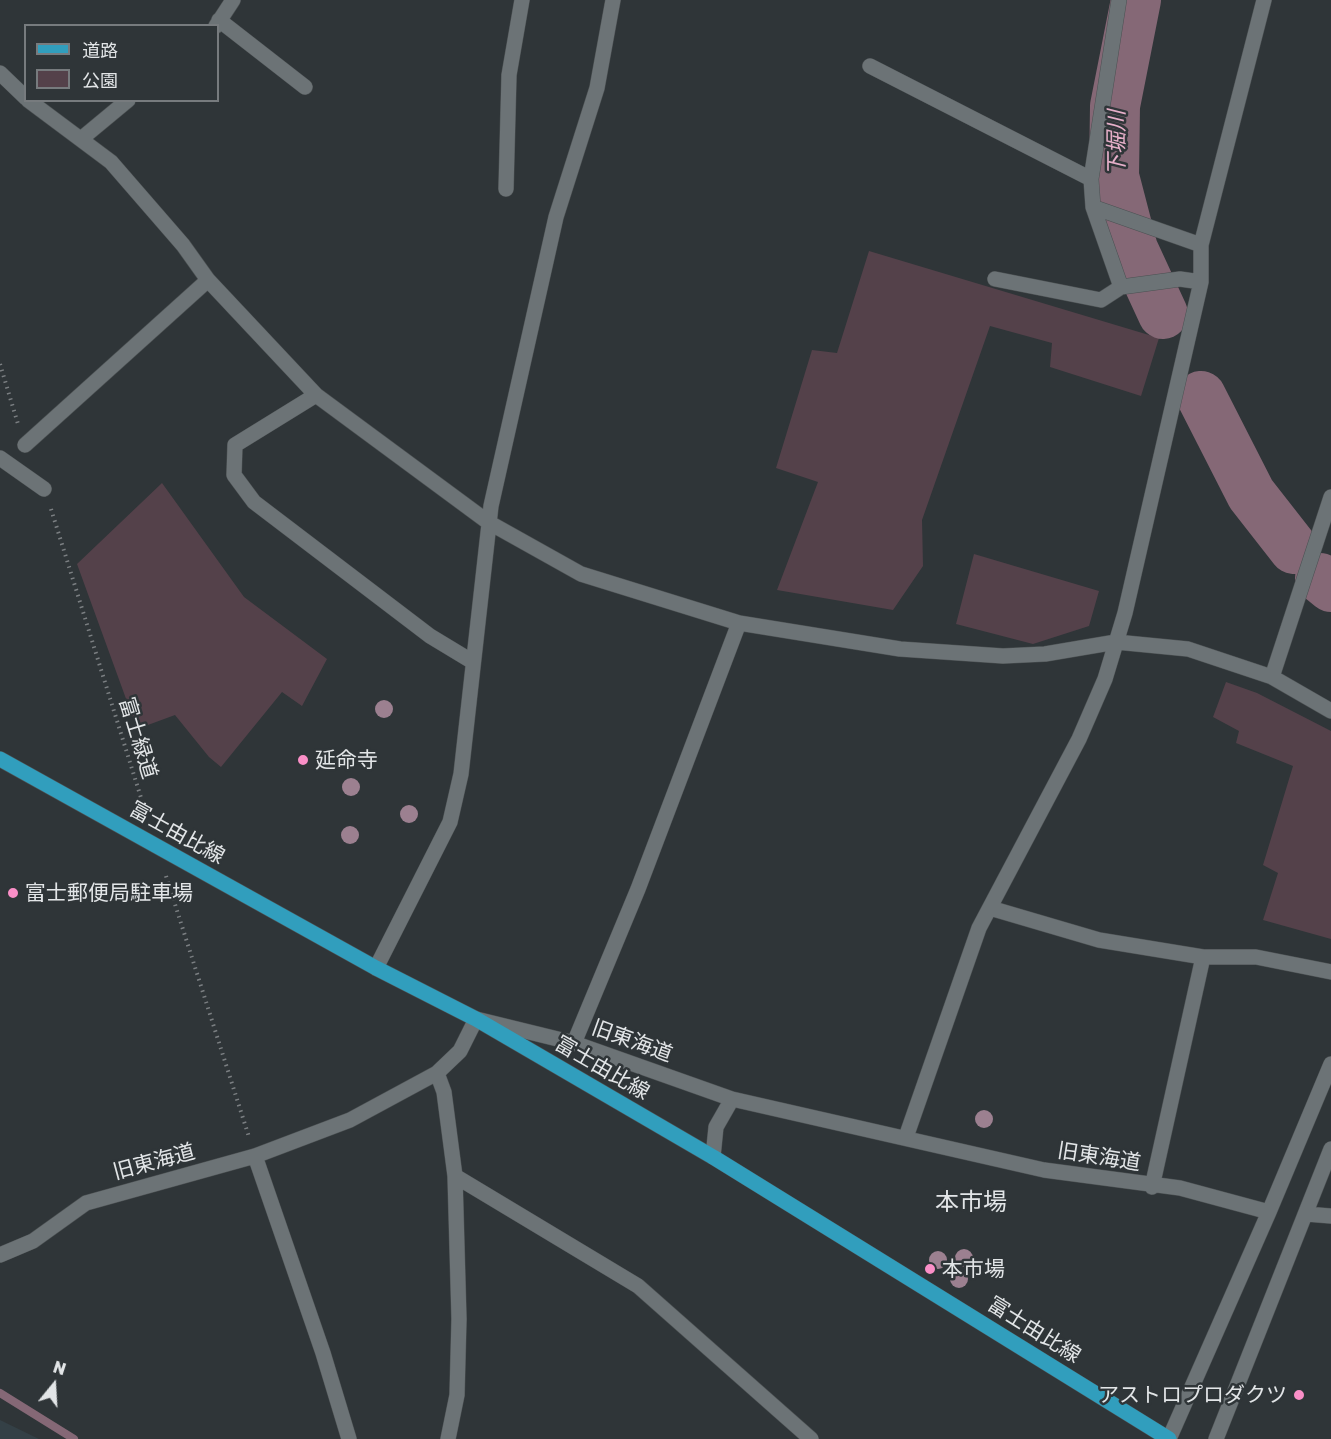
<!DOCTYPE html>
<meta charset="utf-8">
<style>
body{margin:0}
#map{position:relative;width:1331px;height:1439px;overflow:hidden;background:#2f3538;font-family:"Golos Text","Noto Sans JP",sans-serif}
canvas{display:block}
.legend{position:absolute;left:24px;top:24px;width:195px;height:78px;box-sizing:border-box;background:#2f3538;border:2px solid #777b7e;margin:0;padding:8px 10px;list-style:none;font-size:18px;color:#e2e5e7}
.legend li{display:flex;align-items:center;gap:12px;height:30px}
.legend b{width:30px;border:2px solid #777b7e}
.north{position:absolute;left:24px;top:1355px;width:60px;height:60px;-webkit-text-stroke:4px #2f3538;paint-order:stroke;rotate:18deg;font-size:16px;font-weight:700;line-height:24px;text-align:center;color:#e2e5e7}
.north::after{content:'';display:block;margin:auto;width:21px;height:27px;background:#e2e5e7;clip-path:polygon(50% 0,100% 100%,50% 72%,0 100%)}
</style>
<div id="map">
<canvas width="1331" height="1439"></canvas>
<ul class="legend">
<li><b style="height:8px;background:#319ebd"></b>道路</li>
<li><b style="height:16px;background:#54414a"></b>公園</li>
</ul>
<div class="north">N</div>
</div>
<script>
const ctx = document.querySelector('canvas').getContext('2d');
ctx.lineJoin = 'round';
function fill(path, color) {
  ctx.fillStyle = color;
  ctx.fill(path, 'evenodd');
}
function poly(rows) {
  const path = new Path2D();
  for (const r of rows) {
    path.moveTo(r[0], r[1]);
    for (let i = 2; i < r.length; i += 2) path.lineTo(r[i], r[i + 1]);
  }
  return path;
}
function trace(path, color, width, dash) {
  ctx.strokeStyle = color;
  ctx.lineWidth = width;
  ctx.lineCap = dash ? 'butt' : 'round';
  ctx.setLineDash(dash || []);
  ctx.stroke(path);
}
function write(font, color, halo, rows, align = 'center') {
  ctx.font = font + ' "Golos Text","Noto Sans JP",sans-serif';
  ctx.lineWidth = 5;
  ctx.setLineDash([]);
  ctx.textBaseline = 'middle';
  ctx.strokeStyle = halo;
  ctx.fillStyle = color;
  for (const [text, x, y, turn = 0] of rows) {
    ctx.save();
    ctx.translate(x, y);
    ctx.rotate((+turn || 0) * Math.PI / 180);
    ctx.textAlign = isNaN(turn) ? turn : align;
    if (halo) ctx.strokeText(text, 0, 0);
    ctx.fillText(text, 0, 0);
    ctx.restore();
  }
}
const built = poly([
 [0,1420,39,1439,0,1439]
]);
const green = poly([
 [869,251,1159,338,1141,396,1050,367,1052,343,990,326,922,520,923,566,893,610,777,590,818,482,776,468,812,350,837,353],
 [162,483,244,597,327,659,302,706,282,692,221,767,209,757,175,715,137,729,77,564],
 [974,554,1099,591,1089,626,1033,644,956,624],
 [1226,682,1257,693,1331,731,1331,939,1263,920,1278,873,1263,865,1293,766,1236,743,1239,731,1213,717]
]);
const stream = poly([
 [0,1393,74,1439]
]);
const river = poly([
 [1136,0,1115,106,1114,176,1133,249,1163,314],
 [1201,396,1251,494,1294,549],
 [1320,578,1331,587]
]);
const path = poly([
 [0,364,18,424],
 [51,509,147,817],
 [166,876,249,1137]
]);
const minor = poly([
 [1119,0,1091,179,1093,207,1121,287],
 [219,20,305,87],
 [216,26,233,0],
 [870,66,1091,179],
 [0,73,26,98],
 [28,100,111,162,183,245,208,280,316,395,488,522,581,574,739,623,900,649,1003,656,1045,654,1116,642,1188,649,1272,677,1331,711],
 [81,139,128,100],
 [506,189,509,75,522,0],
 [1093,207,1201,245],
 [995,279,1101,300,1121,287,1180,279,1201,282],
 [316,395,235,445,234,475,254,502,430,636,473,662],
 [25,445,208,280],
 [0,458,44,489],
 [1272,677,1331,497],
 [990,908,1099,940,1203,957],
 [376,968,450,822,461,774,491,506,556,217,597,88,613,0],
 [574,1043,638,889,739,623],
 [437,1073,444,1092,455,1176,459,1319,457,1395,448,1439],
 [906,1137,979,928,1079,739,1105,679,1125,613,1201,282,1201,245,1264,0],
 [255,1156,323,1353,349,1439],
 [713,1157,716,1127,732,1099],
 [455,1176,638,1286,811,1439],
 [1152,1187,1203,957,1256,957,1331,972],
 [1306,1214,1331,1216],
 [0,1255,33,1241,86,1203,255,1156,350,1120,437,1073,460,1051,476,1019,574,1043,732,1099,1044,1170,1180,1188,1269,1212],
 [1169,1439,1269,1212,1331,1064],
 [1216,1439,1331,1149]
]);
const major = poly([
 [0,759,376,968,476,1019,713,1157,1169,1439]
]);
const trees = [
 [384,709],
 [351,787],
 [409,814],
 [350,835],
 [984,1119],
 [964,1258],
 [938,1260],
 [959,1279]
];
const markers = [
 [303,760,6,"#fa8fc7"],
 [13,893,6,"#fa8fc7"],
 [930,1269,6,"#fa8fc7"],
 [1299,1395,6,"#fa8fc7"]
];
const streetNames = [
 ["富士緑道",138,738,73],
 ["富士由比線",177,833,29],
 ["旧東海道",632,1041,20],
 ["富士由比線",602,1068,30],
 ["旧東海道",1099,1157,9],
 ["旧東海道",154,1162,-15],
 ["富士由比線",1034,1330,32]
];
const poiNames = [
 ["延命寺",315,760],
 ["富士郵便局駐車場",25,893],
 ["本市場",942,1269],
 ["アストロプロダクツ",1287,1395,"right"]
];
const waterNames = [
 ["下堀川",1117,143,-90]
];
const quarterNames = [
 ["本市場",971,1202]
];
fill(built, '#344046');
fill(green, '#54414a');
trace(stream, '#856876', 8);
trace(river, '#856876', 50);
trace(minor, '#4c5153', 16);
trace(major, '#4c5153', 16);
trace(path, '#7b7f82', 4, [1.5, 4.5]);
trace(minor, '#6c7376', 15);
trace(major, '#319ebd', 15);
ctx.fillStyle = '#9c8090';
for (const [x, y] of trees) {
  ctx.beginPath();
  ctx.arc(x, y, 9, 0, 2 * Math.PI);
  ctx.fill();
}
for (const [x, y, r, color] of markers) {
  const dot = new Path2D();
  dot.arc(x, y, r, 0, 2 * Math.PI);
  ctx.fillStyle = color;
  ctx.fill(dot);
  trace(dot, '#2f3538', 2);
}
write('21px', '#e2e5e7', '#2f3538', streetNames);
write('21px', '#e2e5e7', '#2f3538', poiNames, 'left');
write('italic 22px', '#e6afc9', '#2f3538', waterNames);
write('24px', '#e2e5e7', '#2f3538', quarterNames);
</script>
